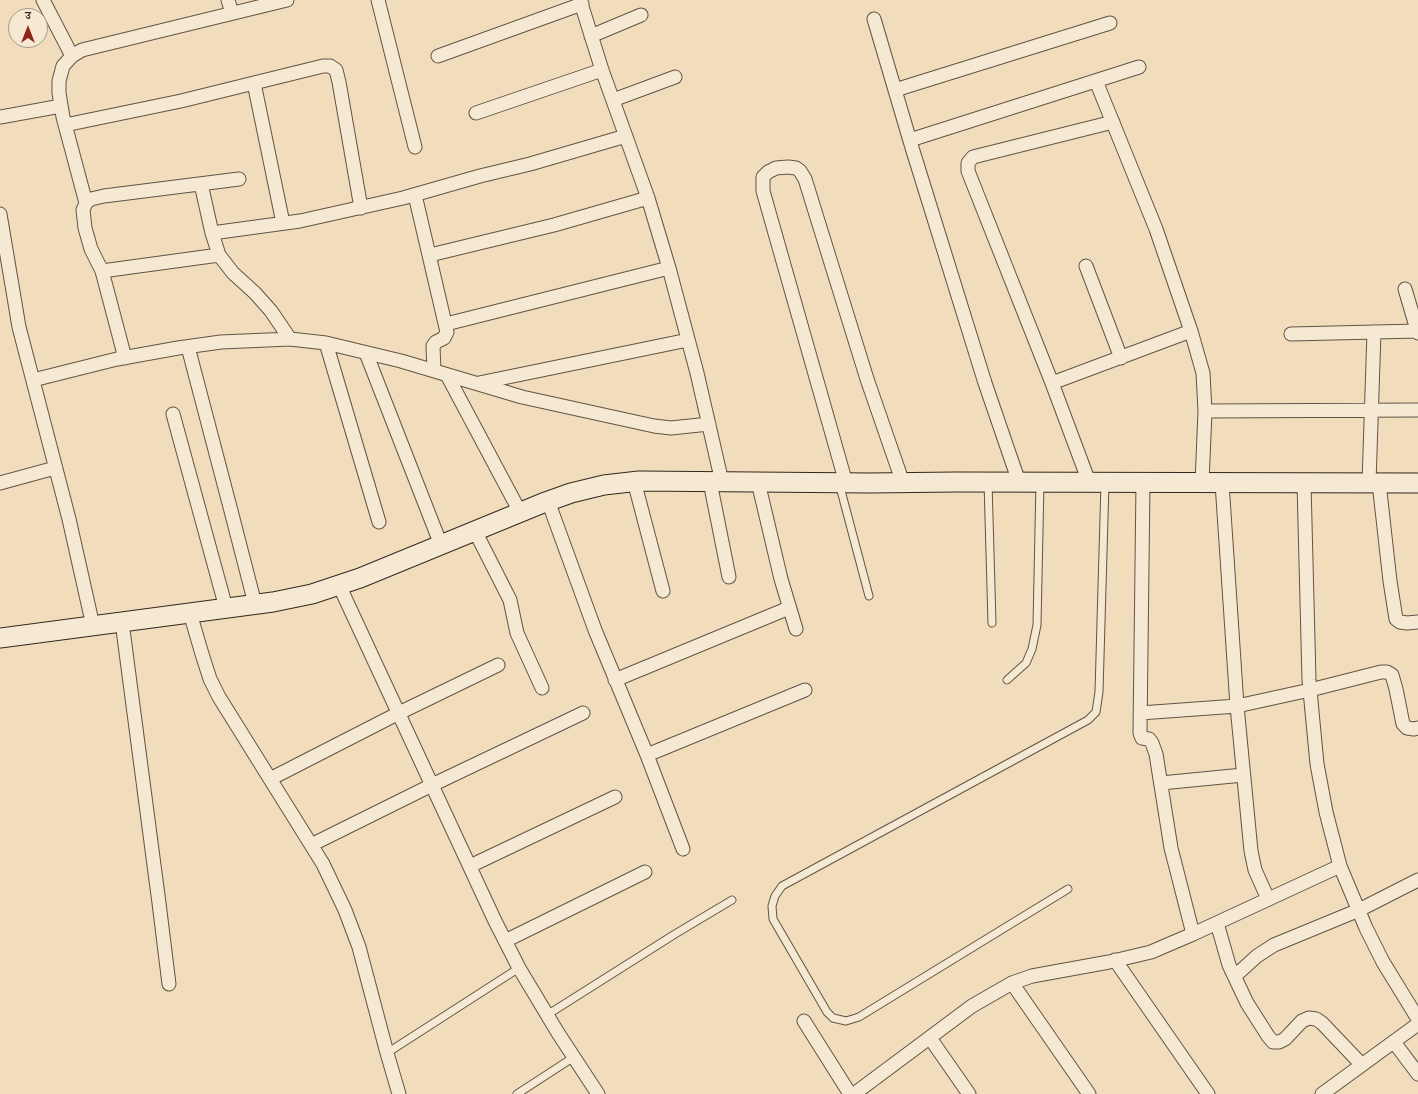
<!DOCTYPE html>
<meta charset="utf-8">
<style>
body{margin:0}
#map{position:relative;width:1418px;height:1094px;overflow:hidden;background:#f1ddbb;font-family:"Old Standard TT","Noto Serif Devanagari",serif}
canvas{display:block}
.north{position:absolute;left:8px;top:8px;width:40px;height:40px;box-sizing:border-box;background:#f6e9d3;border:1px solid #a79b8b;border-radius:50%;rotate:0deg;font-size:11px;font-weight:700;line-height:16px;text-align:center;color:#31271f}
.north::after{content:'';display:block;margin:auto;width:14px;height:18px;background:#8f2418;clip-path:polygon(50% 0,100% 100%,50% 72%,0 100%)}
</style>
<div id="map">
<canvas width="1418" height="1094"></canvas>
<div class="north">उ</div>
</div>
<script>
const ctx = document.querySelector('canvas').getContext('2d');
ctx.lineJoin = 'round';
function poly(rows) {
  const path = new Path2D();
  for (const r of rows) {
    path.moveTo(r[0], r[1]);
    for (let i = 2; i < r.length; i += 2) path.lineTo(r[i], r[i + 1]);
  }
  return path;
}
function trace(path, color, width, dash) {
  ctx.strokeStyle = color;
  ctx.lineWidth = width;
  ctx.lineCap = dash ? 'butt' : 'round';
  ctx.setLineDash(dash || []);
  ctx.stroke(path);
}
const lane = poly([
 [988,482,992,623],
 [839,483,869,596],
 [1007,680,1026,663,1032,649,1037,625,1040,482],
 [1068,889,859,1017,846,1021,833,1018,827,1012,773,919,772,906,775,896,782,886,1088,720,1096,712,1099,692,1105,483],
 [547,1015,675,934,732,900],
 [387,1053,519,968],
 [517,1094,574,1057]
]);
const street = poly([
 [43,0,72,56],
 [228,0,232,13],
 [378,0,415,147],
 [580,0,602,70,648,198,669,268,697,373,722,482],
 [874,19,913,151,985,383,1019,482],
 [591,36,641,15],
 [438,56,582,4],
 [1096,81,1156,229,1191,331,1203,373,1205,411,1202,483],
 [254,83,283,223],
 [895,90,1110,23],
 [613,100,675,77],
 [476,113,602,70],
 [0,117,61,106],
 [65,125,181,101,323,66,330,66,336,70,339,82,361,208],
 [910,140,1139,67],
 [201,184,212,233,219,255,233,273,255,293,271,311,290,339],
 [415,195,447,332,444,338,436,342,433,346,434,371],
 [86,203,63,117,59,93,59,81,63,66,72,56,82,50,287,0],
 [0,214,19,327,69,519,93,626],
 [212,233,300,221,403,198,480,176,530,164,626,136],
 [430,255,554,225,648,198],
 [1086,266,1121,358],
 [102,271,219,255],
 [1405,289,1418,333],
 [446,324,669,268],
 [1291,334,1418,331],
 [326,343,379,522],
 [188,347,230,507,255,604],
 [366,353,441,545],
 [125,358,102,271,91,249,85,228,83,210,86,203,91,199,104,196,239,179],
 [447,375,520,512],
 [33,380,117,359,178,348,221,342,290,339,326,343,401,361,522,397,654,426,671,428,709,424],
 [479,383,688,340],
 [1052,383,1191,331],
 [1205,411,1418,410],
 [173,414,226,608],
 [634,481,663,591],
 [710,482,729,577],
 [758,482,781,579,796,629],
 [1089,482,1052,383,968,171,968,163,973,157,1113,122],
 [1143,482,1140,733,1142,738,1149,739,1152,743,1156,754,1171,848,1193,934],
 [0,483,55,468],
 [846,483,763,191,763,177,768,172,776,168,788,167,796,168,800,171,805,179,867,379,903,483],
 [1222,483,1237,706,1251,851,1255,870,1268,899],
 [1304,483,1309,680,1317,764,1326,812,1340,866,1366,928,1383,962,1418,1019],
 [1369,483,1374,332],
 [1379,483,1390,581,1396,619,1400,622,1407,623,1418,622],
 [548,501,595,630,647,755,683,849],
 [475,531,510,600,517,633,542,688],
 [339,585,495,921,519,968,558,1033,598,1094],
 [190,613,202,654,210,679,219,697,323,864,345,910,359,947,387,1053,399,1094],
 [122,622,159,903,169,984],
 [615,680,789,608],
 [1140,713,1237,706,1310,690,1381,672,1387,672,1392,675,1396,689,1403,724,1407,728,1414,729,1418,728],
 [647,755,805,690],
 [270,779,399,713,498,665],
 [1161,783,1243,775],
 [311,845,432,785,583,713],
 [470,866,615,797],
 [1217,923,1229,965,1247,1003,1268,1036,1273,1042,1279,1042,1285,1039,1302,1021,1309,1018,1316,1019,1322,1023,1362,1065],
 [505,941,645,872],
 [1115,960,1208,1094],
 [1235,976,1257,956,1274,945,1359,910,1418,880],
 [1012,983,1089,1094],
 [804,1021,850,1094],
 [930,1038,969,1094],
 [1394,1042,1418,1074],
 [854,1094,972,1006,1012,983,1032,976,1109,962,1151,952,1193,934,1340,866],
 [1322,1094,1418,1024]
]);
const secondary = poly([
 [0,638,273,602,312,594,360,578,543,503,571,493,604,485,639,481,870,483,956,482,1418,483]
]);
trace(lane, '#615446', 9);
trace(street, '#615446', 15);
trace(secondary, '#31271f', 21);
trace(lane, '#f6e9d3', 7);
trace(street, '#f6e9d3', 13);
trace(secondary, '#f6e9d3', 19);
</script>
